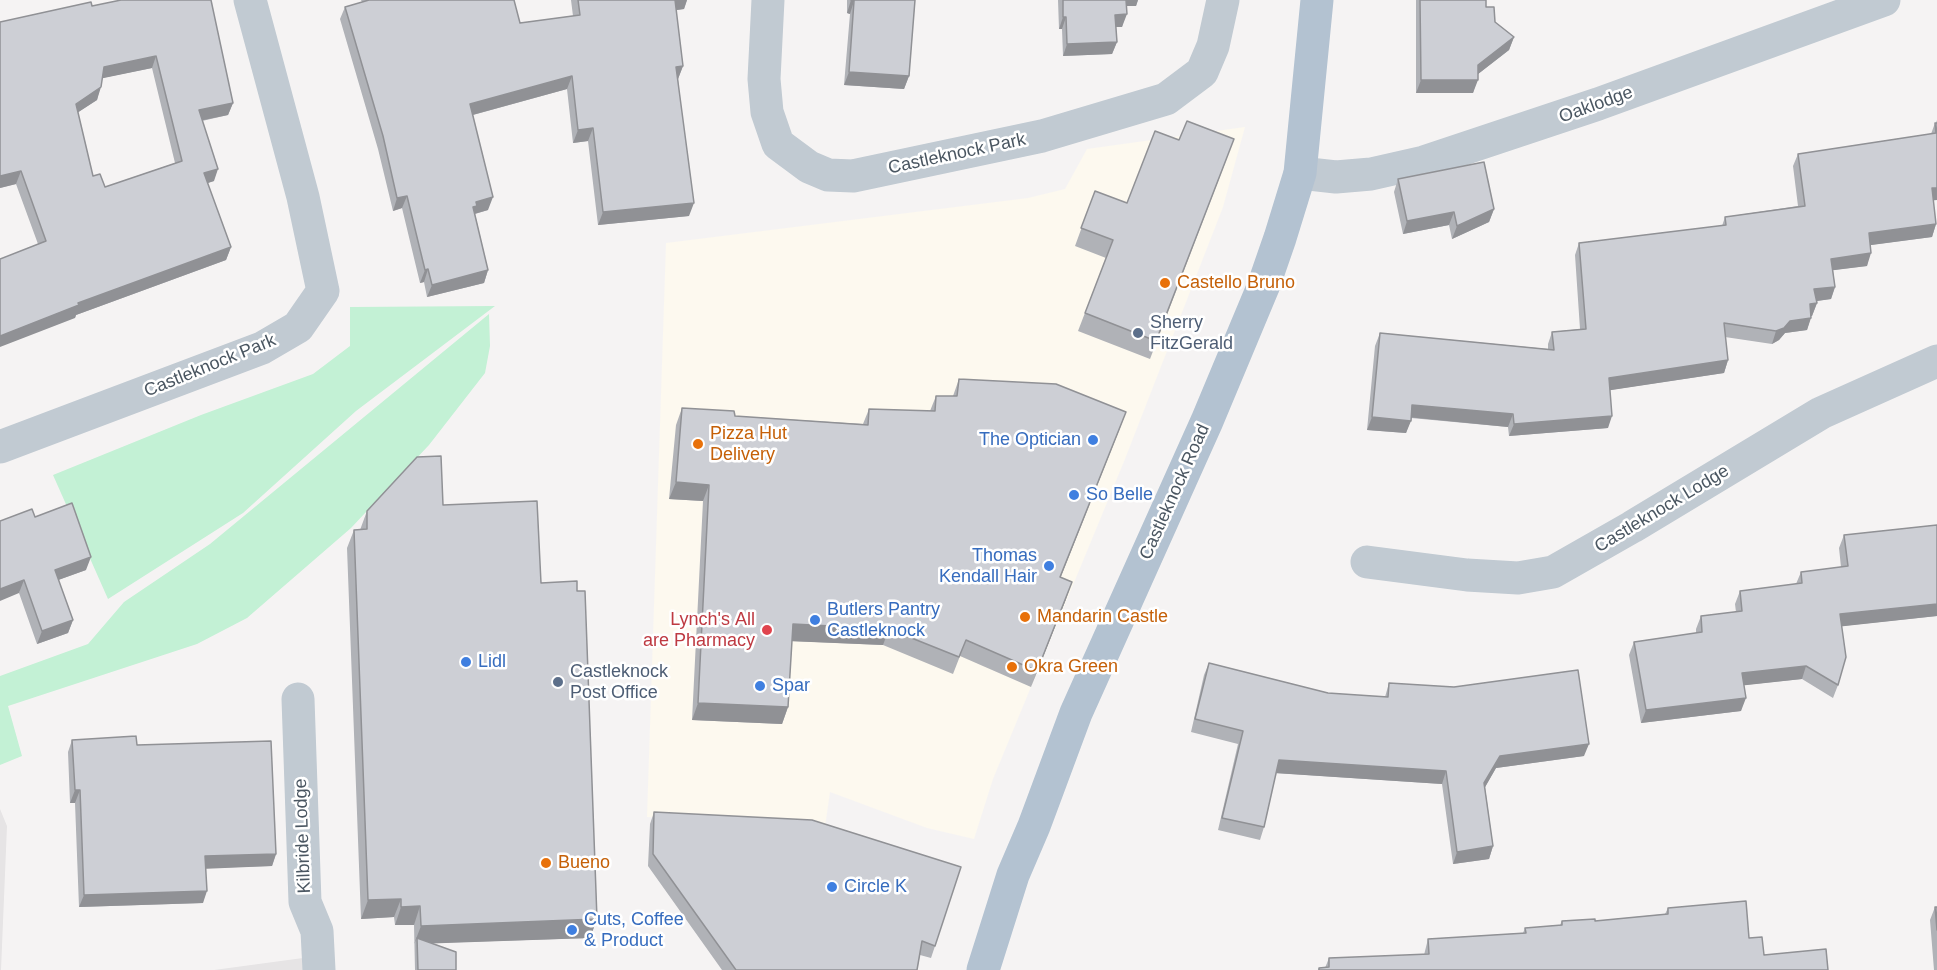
<!DOCTYPE html>
<style>
body{margin:0}
canvas{display:block;background:#f5f3f3}
</style>
<canvas width="1937" height="970"></canvas>
<script>
const ctx = document.querySelector('canvas').getContext('2d');
ctx.lineJoin = 'round';
function fill(path, color) {
  ctx.fillStyle = color;
  ctx.fill(path, 'evenodd');
}
function poly(rows) {
  const path = new Path2D();
  for (const r of rows) {
    path.moveTo(r[0], r[1]);
    for (let i = 2; i < r.length; i += 2) path.lineTo(r[i], r[i + 1]);
  }
  return path;
}
function trace(path, color, width, dash) {
  ctx.strokeStyle = color;
  ctx.lineWidth = width;
  ctx.lineCap = dash ? 'butt' : 'round';
  ctx.setLineDash(dash || []);
  ctx.stroke(path);
}
function write(font, color, halo, rows, align = 'center') {
  ctx.font = font + ' Arial,sans-serif';
  ctx.lineWidth = 5;
  ctx.setLineDash([]);
  ctx.textBaseline = 'middle';
  ctx.strokeStyle = halo;
  ctx.fillStyle = color;
  for (const [text, x, y, turn = 0] of rows) {
    ctx.save();
    ctx.translate(x, y);
    ctx.rotate((+turn || 0) * Math.PI / 180);
    ctx.textAlign = isNaN(turn) ? turn : align;
    if (halo) ctx.strokeText(text, 0, 0);
    ctx.fillText(text, 0, 0);
    ctx.restore();
  }
}
const commercial = poly([
 [1245,127,1223,207,1125,459,993,779,974,839,927,828,830,792,825,827,647,817,666,243,1028,198,1065,189,1087,149]
]);
const education = poly([
 [0,809,7,826,1,970,0,970],
 [303,958,304,970,214,970]
]);
const green = poly([
 [495,306,356,411,243,513,108,599,53,475,201,415,313,374,350,346,350,307],
 [489,314,490,346,485,373,429,445,351,528,247,618,197,644,8,706,22,756,0,765,0,676,88,644,124,602,210,544]
]);
const minor = poly([
 [768,0,764,79,767,112,778,144,809,167,828,175,853,176,1042,136,1166,99,1202,72,1213,46,1223,0],
 [1300,173,1336,177,1371,174,1424,162,1598,104,1884,0],
 [0,447,262,348,298,327,323,291,303,197,250,0],
 [1367,562,1467,575,1518,578,1553,572,1632,527,1821,413,1937,361],
 [298,699,305,902,317,931,319,970]
]);
const major = poly([
 [983,970,1013,875,1034,826,1076,713,1207,421,1263,287,1280,238,1300,173,1317,0]
]);
const wall = poly([
 [361,0,514,0,520,23,573,16,571,0,687,0,684,9,676,10,683,66,678,79,689,216,598,225,588,141,573,143,567,89,473,115,488,210,475,214,488,270,484,283,427,297,424,282,420,283,402,208,393,211,378,149,340,19,345,7,362,2],
 [847,0,915,0,909,76,904,89,844,85,850,14,847,13],
 [1058,0,1138,0,1136,6,1127,6,1122,27,1116,27,1117,42,1112,54,1063,56,1062,29,1059,29],
 [1416,0,1486,0,1486,7,1495,22,1514,37,1509,50,1478,74,1473,93,1416,93],
 [92,6,233,103,228,115,202,121,214,181,207,183,231,247,226,260,76,315,75,318,38,244,16,184,0,188],
 [152,68,175,163,105,187,93,176,78,112,97,100,102,78],
 [1937,120,1937,200,1933,200,1936,224,1932,237,1870,245,1867,266,1833,270,1835,287,1831,299,1816,301,1817,303,1812,316,1811,316,1807,330,1785,333,1779,340,1772,344,1725,337,1728,360,1724,373,1610,390,1608,428,1509,436,1508,427,1411,418,1406,433,1367,430,1375,346,1380,333,1548,349,1548,344,1552,332,1580,329,1575,255,1579,243,1722,226,1725,217,1798,206,1793,166,1798,154,1931,134,1935,123,1936,123],
 [1227,158,1150,359,1078,331,1106,258,1075,246,1095,191,1127,203],
 [1398,179,1494,209,1489,222,1452,239,1449,225,1403,234,1394,192],
 [959,379,1126,412,1060,577,1066,599,1031,687,960,656,953,674,883,645,792,641,788,707,782,724,692,720,703,501,669,499,676,425,682,408,735,416,863,424,869,409,930,411,936,396,953,396],
 [443,505,541,583,597,919,590,938,432,943,456,970,415,970,414,925,395,925,394,917,361,919,347,548,354,530,360,530,367,511],
 [35,517,86,570,58,580,73,620,68,633,37,644,19,593],
 [1937,525,1937,616,1842,626,1838,685,1833,698,1802,679,1744,685,1741,711,1641,723,1629,655,1634,642,1696,633,1696,629,1701,616,1736,612,1735,604,1740,591,1796,584,1801,572,1841,567,1839,548,1844,535],
 [1209,663,1328,693,1385,697,1389,683,1584,756,1496,768,1485,787,1493,846,1489,859,1453,864,1442,784,1276,773,1264,827,1260,840,1218,830,1238,744,1191,732,1204,675],
 [72,740,137,745,276,854,272,866,206,868,203,903,79,907,75,803,70,803,68,752],
 [654,812,935,946,931,958,920,955,917,970,722,970,648,866,650,824],
 [1935,907,1937,907,1937,970,1934,970,1930,920],
 [1668,908,1749,938,1764,955,1828,970,1318,970,1319,968,1325,968,1329,958,1424,955,1428,939,1523,933,1525,928,1560,925,1562,921,1595,921,1665,914]
]);
const shadedWall = poly([
 [674,0,687,0,684,9,670,11],
 [851,0,854,1,850,14,847,13],
 [1124,0,1138,0,1136,6,1122,6],
 [1127,14,1122,27,1110,27,1115,15],
 [1063,17,1066,17,1062,29,1059,29],
 [1514,37,1509,50,1473,78,1478,65],
 [1117,42,1112,54,1063,56,1067,44],
 [156,56,152,68,99,79,104,67],
 [683,66,678,79,672,80,676,67],
 [849,72,909,76,904,89,844,85],
 [572,76,567,89,465,117,470,104],
 [1421,80,1478,80,1473,93,1416,93],
 [101,87,97,100,71,117,76,104],
 [233,103,228,115,194,122,199,110],
 [593,128,588,141,573,143,578,130],
 [218,169,214,181,199,186,204,173],
 [21,171,16,184,0,188,0,176],
 [1932,188,1937,188,1937,200,1927,201],
 [407,196,402,208,393,211,397,198],
 [493,197,488,210,474,214,473,207,476,202],
 [694,203,689,216,598,225,603,212],
 [1494,209,1489,222,1452,239,1457,226],
 [1454,212,1449,225,1403,234,1407,221],
 [1936,224,1932,237,1864,246,1869,233],
 [231,247,226,260,76,315,75,318,0,347,0,336,78,303],
 [1871,253,1867,266,1827,271,1831,259],
 [428,269,424,282,420,283,425,270],
 [488,270,484,283,427,297,432,285],
 [1835,287,1831,299,1810,302,1814,289],
 [1817,303,1812,316,1805,317,1810,304],
 [1811,318,1807,330,1785,333,1779,340,1772,344,1776,331,1790,321],
 [1728,360,1724,373,1605,391,1609,378],
 [1412,405,1513,414,1508,427,1407,417],
 [1126,412,1120,428,1054,594,1060,577],
 [1612,416,1608,428,1509,436,1514,424],
 [1372,417,1411,421,1406,433,1367,430],
 [676,482,709,485,703,501,669,499],
 [91,557,86,570,50,583,55,570],
 [24,580,19,593,0,601,0,589],
 [1072,582,1066,599,1031,687,1037,671],
 [1937,604,1937,616,1836,627,1840,614],
 [73,620,68,633,37,644,42,631],
 [793,624,889,629,883,645,787,641],
 [1806,666,1802,679,1738,686,1742,673],
 [1746,698,1741,711,1641,723,1646,710],
 [698,703,788,707,782,724,692,720],
 [1589,744,1584,756,1496,768,1480,796,1484,783,1500,756],
 [1279,760,1446,771,1442,784,1274,773],
 [75,790,80,790,75,803,70,803],
 [1493,846,1489,859,1453,864,1457,852],
 [276,854,272,866,201,869,205,856],
 [207,891,203,903,79,907,84,895],
 [401,899,394,917,361,919,368,900],
 [420,906,414,925,395,925,401,907],
 [597,919,590,938,417,944,417,938,414,944,421,926]
]);
const building = poly([
 [121,0,211,0,233,103,199,110,218,169,204,173,231,247,78,303,79,305,0,336,0,259,46,241,21,171,0,176,0,22,91,2,92,6,121,0],
 [156,56,182,161,105,187,100,174,93,176,76,104,101,87,104,67,156,56],
 [369,0,514,0,520,23,580,15,578,0,675,0,683,66,676,67,694,203,603,212,593,128,578,130,572,76,470,104,493,197,476,202,477,206,473,207,488,270,432,285,428,269,425,270,407,196,397,198,383,136,345,7,369,0],
 [851,0,915,0,909,76,849,72,854,1,851,0],
 [1063,0,1126,0,1127,14,1115,15,1117,42,1067,44,1066,17,1063,17,1063,0],
 [1420,0,1486,0,1486,7,1494,7,1495,22,1514,37,1478,65,1478,80,1421,80,1420,0],
 [1187,121,1234,139,1156,341,1085,313,1113,240,1081,228,1095,191,1127,203,1155,131,1179,140,1187,121],
 [1935,123,1937,123,1937,188,1932,188,1936,224,1869,233,1871,253,1831,259,1835,287,1814,289,1817,303,1810,304,1811,318,1790,321,1784,328,1776,331,1724,323,1728,360,1609,378,1612,416,1514,424,1513,414,1412,405,1411,421,1372,417,1380,333,1554,350,1552,332,1586,329,1579,243,1726,225,1725,217,1805,206,1798,154,1936,133,1935,123],
 [1484,162,1494,209,1457,226,1454,212,1407,221,1398,179,1484,162],
 [959,379,1056,384,1126,412,1060,577,1072,582,1037,671,966,640,959,657,889,629,793,624,788,707,698,703,709,485,676,482,682,408,734,411,735,416,868,425,869,409,935,411,936,396,957,396,959,379],
 [441,456,443,505,537,501,541,583,577,581,577,591,585,591,597,919,421,926,420,906,401,907,401,899,368,900,354,530,367,529,367,511,417,457,441,456],
 [72,503,91,557,55,570,73,620,42,631,24,580,0,589,0,521,32,509,35,517,72,503],
 [1937,525,1937,604,1840,614,1846,657,1838,685,1806,666,1742,673,1746,698,1646,710,1634,642,1702,632,1701,616,1742,611,1740,591,1802,583,1801,572,1848,566,1844,535,1937,525],
 [1209,663,1328,693,1388,697,1389,683,1454,687,1578,670,1589,744,1500,756,1484,783,1493,846,1457,852,1446,771,1279,760,1264,827,1222,818,1243,731,1195,719,1209,663],
 [136,736,137,745,271,741,276,854,205,856,207,891,84,895,80,790,75,790,72,740,136,736],
 [654,812,812,820,961,867,935,946,922,941,917,970,736,970,653,854,654,812],
 [1746,901,1749,938,1762,937,1764,955,1826,949,1828,970,1319,970,1319,968,1329,967,1329,958,1429,954,1428,939,1526,933,1525,928,1562,925,1562,921,1595,919,1595,921,1668,914,1668,908,1746,901],
 [1935,907,1937,907,1937,930,1935,907],
 [417,938,456,952,456,970,418,970,417,938]
]);
const markers = [
 [1165,283,6,"#e8710a"],
 [1138,333,6,"#5c6f8a"],
 [1093,440,6,"#3f7fe0"],
 [698,444,6,"#e8710a"],
 [1074,495,6,"#3f7fe0"],
 [1049,566,6,"#3f7fe0"],
 [1025,617,6,"#e8710a"],
 [815,620,6,"#3f7fe0"],
 [767,630,6,"#e0444e"],
 [466,662,6,"#3f7fe0"],
 [1012,667,6,"#e8710a"],
 [558,682,6,"#5c6f8a"],
 [760,686,6,"#3f7fe0"],
 [546,863,6,"#e8710a"],
 [832,887,6,"#3f7fe0"],
 [572,930,6,"#3f7fe0"]
];
const streetNames = [
 ["Oaklodge",1596,105,-20],
 ["Castleknock Park",957,154,-12],
 ["Castleknock Park",210,366,-22],
 ["Castleknock Road",1175,492,-66],
 ["Castleknock Lodge",1662,509,-31],
 ["Kilbride Lodge",303,836,-92]
];
const foodNames = [
 ["Castello Bruno",1177,283],
 ["Pizza Hut",710,434],
 ["Delivery",710,455],
 ["Mandarin Castle",1037,617],
 ["Okra Green",1024,667],
 ["Bueno",558,863]
];
const serviceNames = [
 ["Sherry",1150,323],
 ["FitzGerald",1150,344],
 ["Castleknock",570,672],
 ["Post Office",570,693]
];
const shopNames = [
 ["The Optician",1081,440,"right"],
 ["So Belle",1086,495],
 ["Thomas",1037,556,"right"],
 ["Kendall Hair",1037,577,"right"],
 ["Butlers Pantry",827,610],
 ["Castleknock",827,631],
 ["Lidl",478,662],
 ["Spar",772,686],
 ["Circle K",844,887],
 ["Cuts, Coffee",584,920],
 ["& Product",584,941]
];
const healthNames = [
 ["Lynch's All",755,620],
 ["are Pharmacy",755,641]
];
fill(commercial, '#fdf9ef');
fill(education, '#e6e4e5');
fill(green, '#c3f1d5');
trace(minor, '#c1cad2', 33);
trace(major, '#b3c2d1', 33);
fill(wall, '#b0b2b7');
fill(shadedWall, '#909195');
fill(building, '#cdcfd5');
trace(building, '#909195', 1.5);
for (const [x, y, r, color] of markers) {
  const dot = new Path2D();
  dot.arc(x, y, r, 0, 2 * Math.PI);
  ctx.fillStyle = color;
  ctx.fill(dot);
  trace(dot, '#fff', 2);
}
write('18px', '#4a5661', '#fff', streetNames);
write('18px', '#c56008', '#fff', foodNames, 'left');
write('18px', '#4e5e75', '#fff', serviceNames, 'left');
write('18px', '#366cbe', '#fff', shopNames, 'left');
write('18px', '#be3a42', '#fff', healthNames, 'right');
</script>
